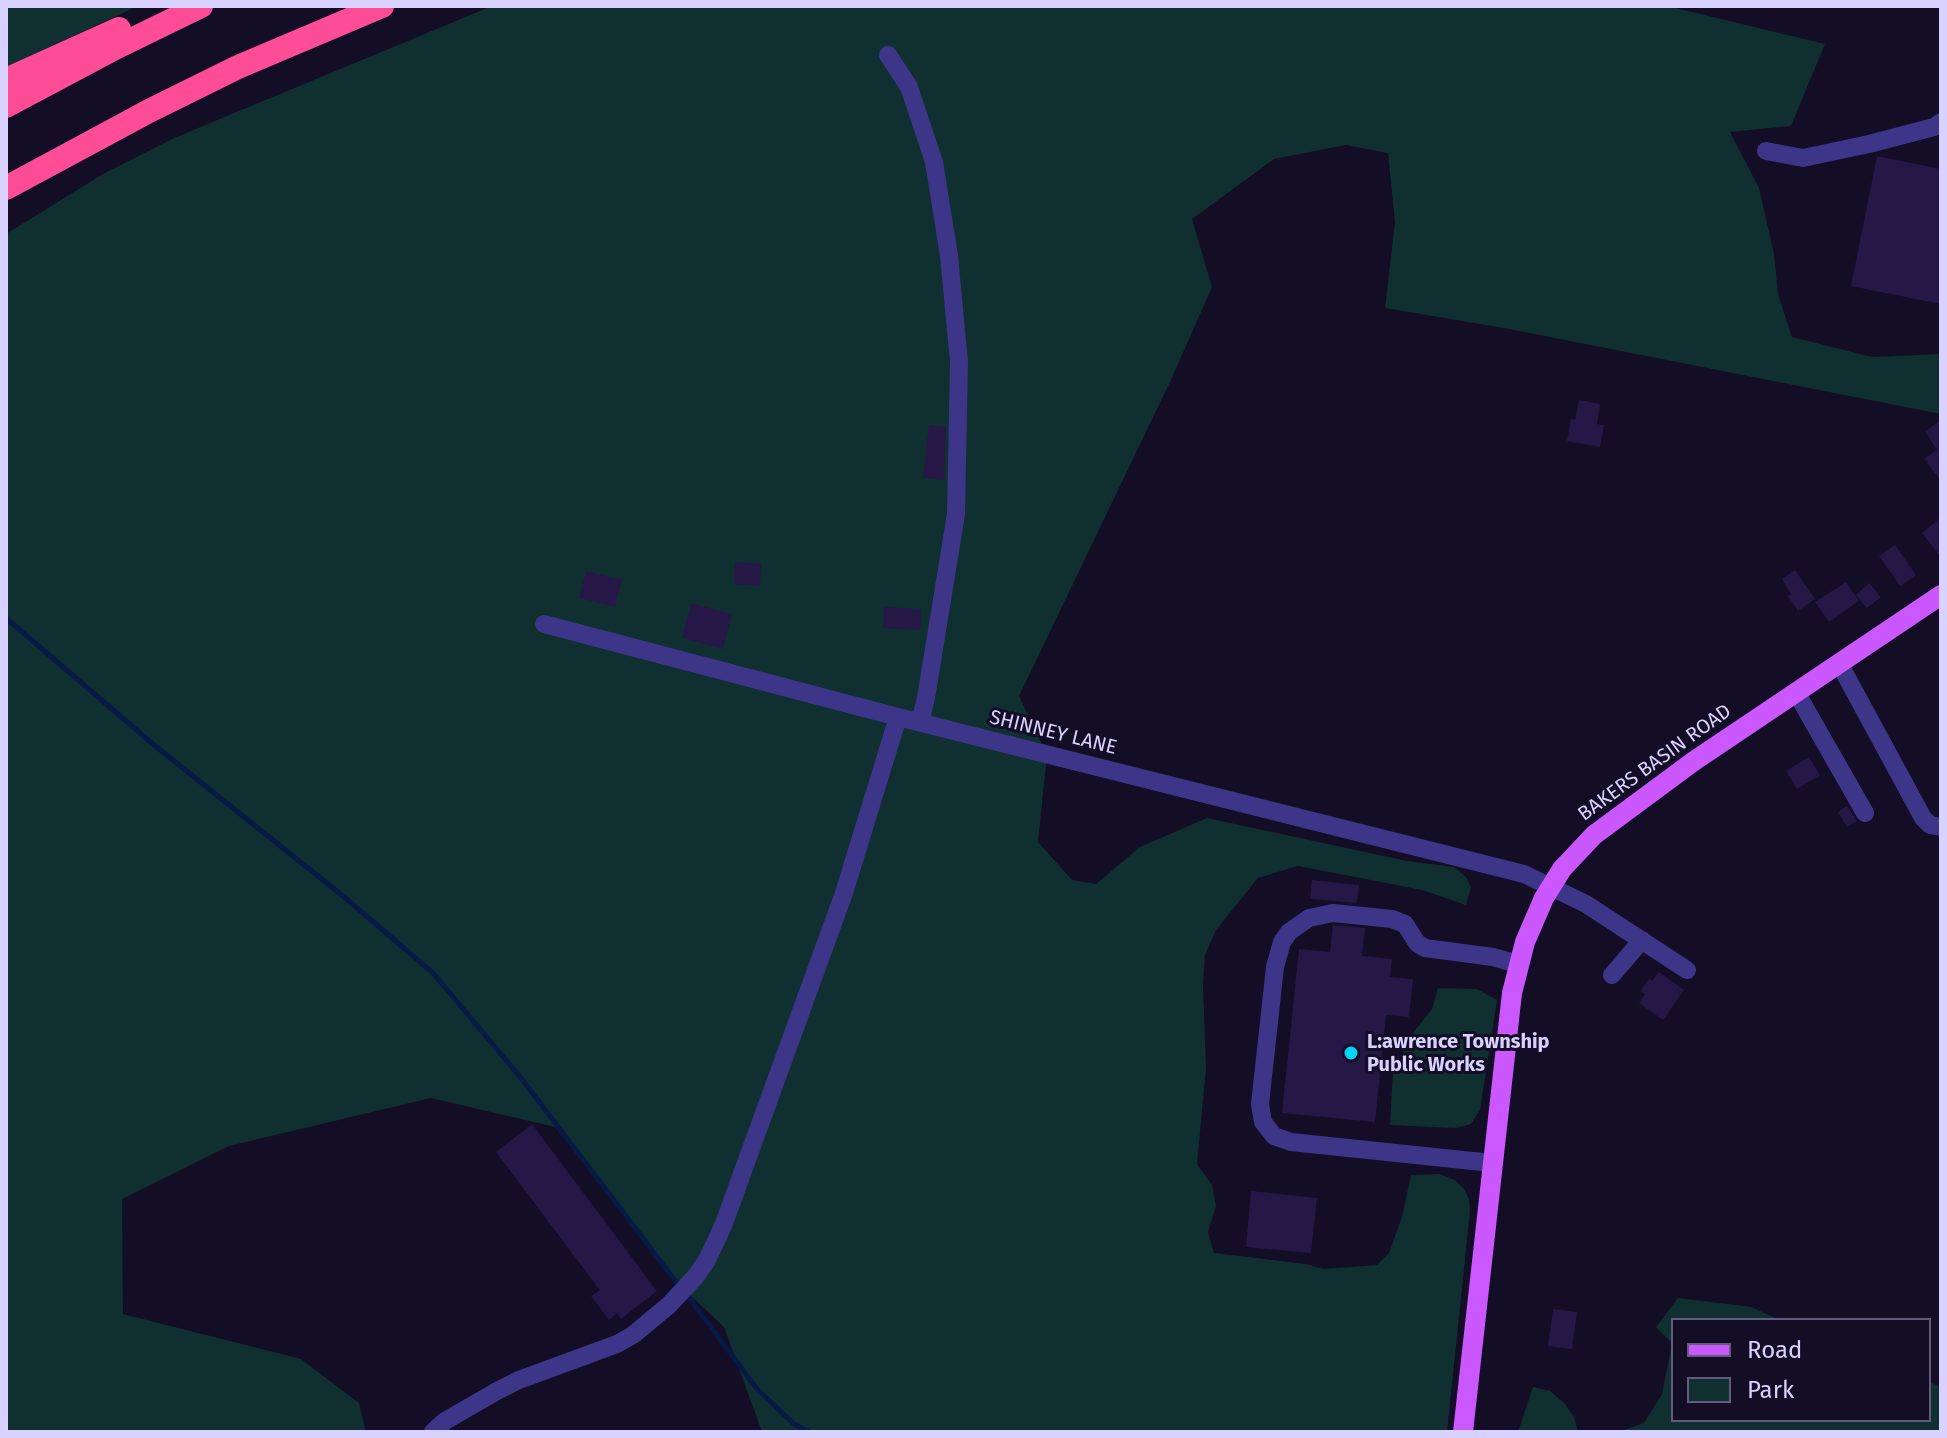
<!DOCTYPE html>
<style>
body{margin:0}
#map{position:relative;width:1947px;height:1438px;overflow:hidden;background:#130d25;font-family:"Fira Sans",sans-serif}
canvas{display:block}
.frame{position:absolute;inset:0;border:8px solid #d9d1ff;pointer-events:none}
.legend{position:absolute;left:1671px;top:1318px;width:260px;height:104px;box-sizing:border-box;background:#130d25;border:2px solid #625b7c;margin:0;padding:10px 14px;list-style:none;font-size:24px;color:#d9d1ff}
.legend li{display:flex;align-items:center;gap:16px;height:40px}
.legend b{width:40px;border:2px solid #625b7c}
</style>
<div id="map">
<canvas width="1947" height="1438"></canvas>
<div class="frame"></div>
<ul class="legend">
<li><b style="height:10px;background:#cb58ff"></b>Road</li>
<li><b style="height:22px;background:#102f30"></b>Park</li>
</ul>
</div>
<script>
const ctx = document.querySelector('canvas').getContext('2d');
ctx.lineJoin = 'round';
function fill(path, color) {
  ctx.fillStyle = color;
  ctx.fill(path, 'evenodd');
}
function poly(rows) {
  const path = new Path2D();
  for (const r of rows) {
    path.moveTo(r[0], r[1]);
    for (let i = 2; i < r.length; i += 2) path.lineTo(r[i], r[i + 1]);
  }
  return path;
}
function trace(path, color, width, dash) {
  ctx.strokeStyle = color;
  ctx.lineWidth = width;
  ctx.lineCap = dash ? 'butt' : 'round';
  ctx.setLineDash(dash || []);
  ctx.stroke(path);
}
function write(font, color, halo, rows, align = 'center') {
  ctx.font = font + ' "Fira Sans",sans-serif';
  ctx.lineWidth = 6;
  ctx.setLineDash([]);
  ctx.textBaseline = 'middle';
  ctx.strokeStyle = halo;
  ctx.fillStyle = color;
  for (const [text, x, y, turn = 0] of rows) {
    ctx.save();
    ctx.translate(x, y);
    ctx.rotate((+turn || 0) * Math.PI / 180);
    ctx.textAlign = isNaN(turn) ? turn : align;
    if (halo) ctx.strokeText(text, 0, 0);
    ctx.fillText(text, 0, 0);
    ctx.restore();
  }
}
const green = poly([
 [6,6,138,6,6,67],
 [492,6,1667,6,1825,44,1791,126,1730,132,1759,188,1774,254,1778,294,1792,337,1872,357,1941,354,1941,414,1504,328,1385,308,1395,222,1388,153,1346,145,1274,159,1192,219,1212,287,1170,382,1019,696,1047,755,1038,842,1072,880,1096,884,1140,847,1207,818,1407,861,1454,867,1466,877,1471,887,1466,905,1422,890,1298,866,1258,878,1216,930,1205,955,1203,984,1206,1068,1197,1164,1212,1185,1216,1206,1208,1232,1214,1253,1306,1264,1323,1269,1377,1265,1389,1253,1402,1217,1411,1175,1440,1174,1455,1180,1464,1189,1469,1199,1470,1211,1447,1432,762,1432,724,1327,675,1281,555,1127,431,1098,229,1146,122,1199,123,1314,301,1359,359,1403,366,1432,6,1432,6,234,103,174,174,138],
 [1438,988,1477,989,1497,1000,1480,1110,1471,1124,1456,1128,1390,1125,1393,1071,1413,1033,1432,1009],
 [1678,1298,1751,1307,1780,1320,1673,1320,1673,1420,1929,1420,1929,1382,1941,1387,1941,1432,1607,1432,1621,1431,1644,1423,1662,1394,1672,1343,1656,1327],
 [1533,1387,1550,1391,1564,1403,1574,1417,1578,1432,1518,1432]
]);
const stream = poly([
 [6,618,154,745,343,896,433,973,521,1078,680,1287],
 [687,1295,757,1389,794,1424,809,1432]
]);
const building = poly([
 [1877,156,1941,169,1941,304,1851,286],
 [1579,400,1600,404,1597,424,1604,425,1600,447,1567,441,1571,419,1575,420],
 [1941,420,1941,481,1924,459,1937,450,1925,431],
 [929,425,946,427,944,480,923,478],
 [1941,517,1941,557,1922,533],
 [1895,545,1916,575,1900,586,1879,556],
 [735,562,761,564,760,586,734,584],
 [1795,570,1815,599,1798,611,1788,596,1791,594,1782,579],
 [586,571,622,580,615,607,579,598],
 [1846,582,1859,601,1829,622,1815,602],
 [1869,583,1881,597,1867,608,1856,595],
 [691,603,732,614,723,649,682,638],
 [884,607,921,609,920,630,883,628],
 [1809,757,1820,775,1797,789,1786,771],
 [1847,806,1857,821,1847,827,1838,812],
 [1312,880,1359,885,1357,903,1310,899],
 [1333,925,1365,928,1362,956,1392,959,1390,977,1413,979,1409,1017,1386,1015,1375,1122,1282,1113,1299,949,1330,952],
 [1659,972,1684,990,1663,1020,1639,1003,1645,994,1640,991,1649,979,1652,981],
 [532,1124,657,1291,621,1319,617,1313,609,1320,591,1296,600,1290,496,1152],
 [1251,1191,1317,1198,1311,1253,1246,1247],
 [1553,1309,1577,1312,1572,1349,1548,1346]
]);
const minor = poly([
 [888,55,909,87,934,162,949,256,959,362,956,514,926,698,920,722],
 [1766,151,1803,158,1869,144,1934,127,1941,122],
 [544,624,898,717,1524,874,1586,904,1687,970],
 [1839,663,1923,818,1930,825,1941,827],
 [1796,692,1865,813],
 [1612,975,1642,940],
 [1492,1163,1291,1142,1274,1136,1263,1122,1260,1104,1275,967,1282,942,1289,932,1309,918,1333,913,1392,919,1405,924,1417,943,1425,948,1493,957,1518,964],
 [433,1432,445,1421,497,1391,519,1380,617,1344,633,1335,669,1305,696,1276,707,1260,723,1226,844,893,898,717]
]);
const major = poly([
 [1463,1432,1512,993,1525,942,1544,898,1562,869,1594,835,1694,761,1941,595]
]);
const highway = poly([
 [6,80,119,29],
 [6,106,117,47,201,6],
 [6,188,149,111,238,67,382,6]
]);
const markers = [
 [1351,1053,8,"#00d4fc"]
];
const streetNames = [
 ["SHINNEY LANE",1053,733,14],
 ["BAKERS BASIN ROAD",1655,763,-36]
];
const poiNames = [
 ["L:awrence Township",1367,1042],
 ["Public Works",1367,1065]
];
fill(green, '#102f30');
trace(stream, '#071945', 5);
fill(building, '#251847');
trace(minor, '#3d3587', 18);
trace(major, '#cb58ff', 20);
trace(highway, '#ff4c97', 24);
for (const [x, y, r, color] of markers) {
  const dot = new Path2D();
  dot.arc(x, y, r, 0, 2 * Math.PI);
  ctx.fillStyle = color;
  ctx.fill(dot);
  trace(dot, '#130d25', 3);
}
write('20px', '#d9d1ff', '#130d25', streetNames);
write('bold 20px', '#d9d1ff', '#130d25', poiNames, 'left');
</script>
